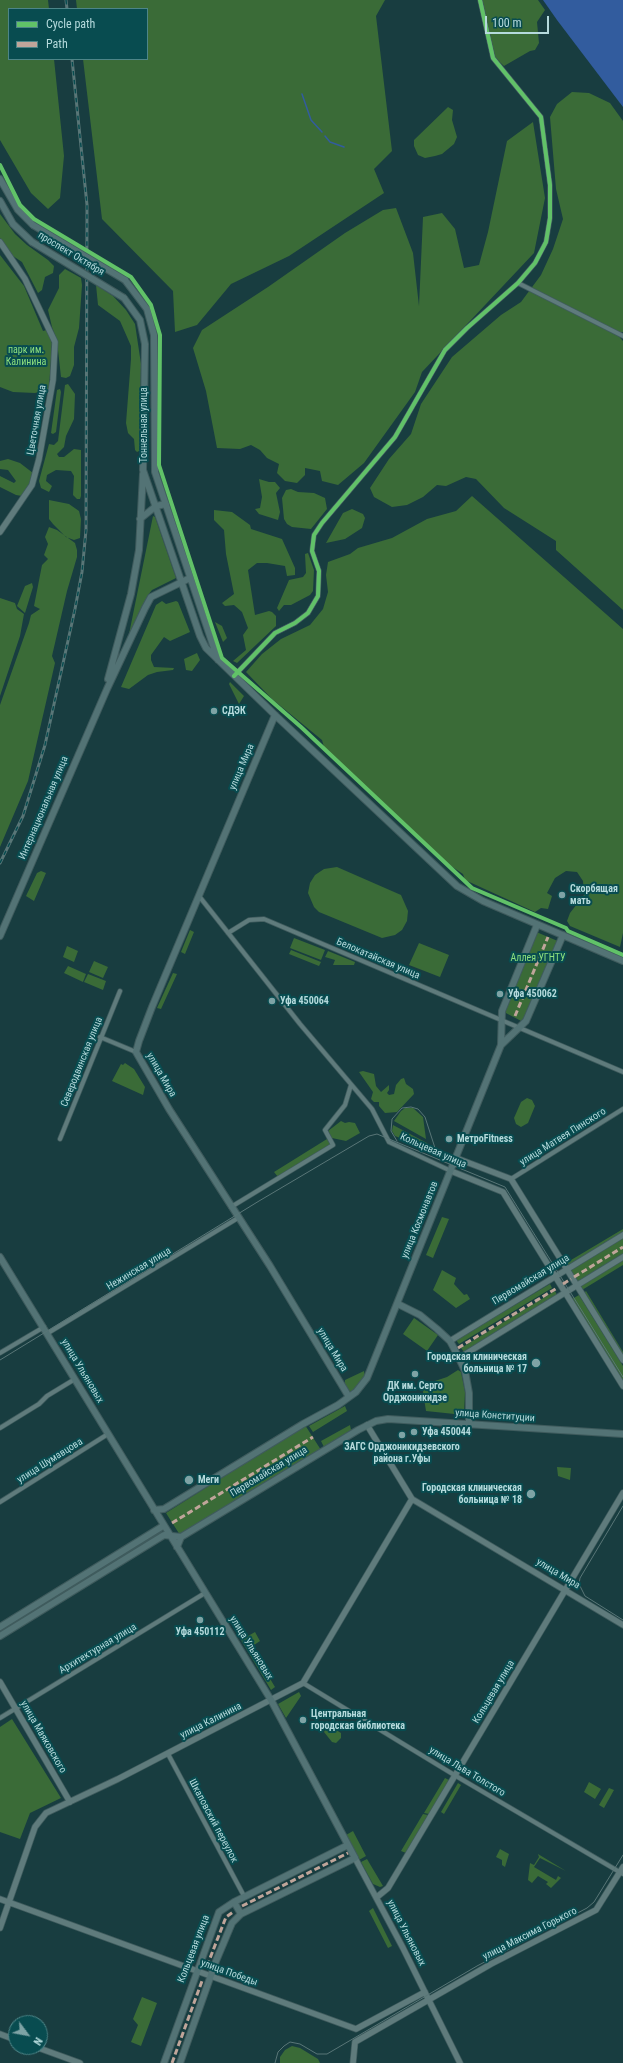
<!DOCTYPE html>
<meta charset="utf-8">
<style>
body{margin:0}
#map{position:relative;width:623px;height:2063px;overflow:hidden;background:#183d40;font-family:"Roboto Condensed",sans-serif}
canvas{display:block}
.legend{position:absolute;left:8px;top:8px;width:140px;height:52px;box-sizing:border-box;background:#084c50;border:1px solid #4d8588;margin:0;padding:5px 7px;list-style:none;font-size:12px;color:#b5dadc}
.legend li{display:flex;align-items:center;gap:8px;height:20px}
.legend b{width:20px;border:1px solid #4d8588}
.north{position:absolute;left:8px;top:2015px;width:40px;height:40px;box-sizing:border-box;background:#084c50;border:1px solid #4d8588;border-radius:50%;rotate:122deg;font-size:11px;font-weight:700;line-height:16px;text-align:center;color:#b5dadc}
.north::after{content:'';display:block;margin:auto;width:14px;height:18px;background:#7ea3a5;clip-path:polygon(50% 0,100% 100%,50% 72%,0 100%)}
.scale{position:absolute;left:485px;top:16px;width:64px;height:18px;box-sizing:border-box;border:2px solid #b5dadc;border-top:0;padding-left:5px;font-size:12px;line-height:14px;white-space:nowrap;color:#b5dadc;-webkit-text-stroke:3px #084c50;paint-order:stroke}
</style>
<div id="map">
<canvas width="623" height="2063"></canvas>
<ul class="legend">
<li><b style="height:5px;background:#61c268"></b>Cycle path</li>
<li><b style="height:5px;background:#c0a59a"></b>Path</li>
</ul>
<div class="north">N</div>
<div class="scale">100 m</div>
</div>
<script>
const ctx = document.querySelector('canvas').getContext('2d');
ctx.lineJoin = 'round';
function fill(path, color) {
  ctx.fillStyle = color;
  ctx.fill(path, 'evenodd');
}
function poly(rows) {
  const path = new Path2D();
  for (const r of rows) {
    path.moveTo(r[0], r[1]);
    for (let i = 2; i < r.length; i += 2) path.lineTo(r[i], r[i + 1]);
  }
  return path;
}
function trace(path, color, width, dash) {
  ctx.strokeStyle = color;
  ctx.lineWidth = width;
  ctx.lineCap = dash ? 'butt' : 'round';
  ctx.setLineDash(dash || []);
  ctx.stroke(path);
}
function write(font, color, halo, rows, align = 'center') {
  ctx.font = font + ' "Roboto Condensed",sans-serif';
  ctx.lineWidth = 4;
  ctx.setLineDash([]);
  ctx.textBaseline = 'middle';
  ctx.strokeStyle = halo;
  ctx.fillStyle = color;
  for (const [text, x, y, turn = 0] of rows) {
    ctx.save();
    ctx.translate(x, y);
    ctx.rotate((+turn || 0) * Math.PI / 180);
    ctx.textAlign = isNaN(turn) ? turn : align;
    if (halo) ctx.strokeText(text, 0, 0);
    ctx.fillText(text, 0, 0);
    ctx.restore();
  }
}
const green = poly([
 [0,0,48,0,49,9,9,9,9,59,54,59,64,156,60,198,48,209,31,193,0,140],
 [76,0,385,0,376,16,392,151,374,169,384,193,289,256,231,284,197,325,175,332,173,291,102,219,83,59,147,59,147,9,77,9],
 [482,0,538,0,545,10,537,22,539,43,535,50,530,51,504,66,495,58],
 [572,92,589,93,610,103,623,121,623,332,616,333,623,341,623,610,556,550,556,541,504,508,476,479,466,477,446,486,437,485,423,497,407,505,392,507,374,497,370,488,389,459,411,434,421,404,452,357,501,315,521,302,541,275,553,249,563,219,556,189,550,117,557,104],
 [448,107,453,110,452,120,457,137,454,144,442,154,435,156,425,158,418,155,414,146,414,140],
 [533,122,545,198,534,253,422,372,415,392,364,463,338,485,322,481,320,471,305,468,305,475,297,483,285,481,277,473,279,464,267,458,260,450,251,445,240,449,217,448,206,391,193,348,202,330,268,287,345,233,383,210,396,208,413,253,419,306,423,217,442,213,455,229,464,268,479,265,488,232,507,141],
 [0,214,15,234,27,245,48,260,54,266,53,273,45,277,42,290,38,293,22,262,13,256,0,238],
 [0,255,24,286,43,331,47,330,52,343,49,389,35,393,13,392,0,387],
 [65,269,81,278,82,285,79,328,74,347,74,365,70,376,66,378,61,377,57,341,52,327,48,310,59,288,59,275],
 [96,285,113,296,126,310,135,324,141,364,139,451,137,452,135,450,134,439,128,433,126,423,131,359,131,346,120,321,98,305],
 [68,384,75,394,74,419,66,436,64,447,57,454,59,457,64,457,74,449,81,450,81,496,80,499,77,499,73,495,74,476,71,471,56,470,47,475,46,481,52,486,49,492,41,488,39,481,49,444,54,445,58,441,65,385],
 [60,389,61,392,56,432,53,434,51,433,57,390],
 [8,459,20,463,33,473,29,486,22,496,16,495,0,487,0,476,14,483,16,481,8,470,0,469,0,461],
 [259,479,269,482,275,482,280,488,276,493,280,512,278,520,259,514,255,509,260,508,262,497],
 [291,489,298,492,314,493,325,498,327,509,311,529,292,527,287,524,284,519,282,498,286,490],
 [472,496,623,629,623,933,620,947,570,926,567,921,570,913,584,895,583,881,577,872,566,871,555,878,547,893,552,896,548,909,541,908,535,912,465,880,463,874,442,860,407,828,378,800,375,795,346,770,324,747,322,740,272,699,246,672,262,654,281,639,310,625,323,609,328,592,326,575,328,562,350,554,358,548,392,538,427,519,456,511],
 [49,500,69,504,79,511,81,519,80,538,74,540,66,537,53,524,49,519],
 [352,509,363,514,365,518,362,528,345,539,326,543,343,513],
 [214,510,232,512,250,525,251,529,282,539,295,568,295,575,287,576,285,566,267,563,257,563,248,570,255,615,269,611,272,612,276,616,276,626,237,663,233,661,246,650,243,635,248,628,242,612,234,605,225,606,222,603,234,594,226,554,224,530,214,520],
 [153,516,155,517,176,578,152,590,148,595,129,634],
 [49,527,57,530,75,543,77,550,77,557,67,591,52,656,55,663,28,781,0,847,0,705,29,623,31,615,40,609,34,606,42,565,48,559,44,555,48,544,45,537],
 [308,553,314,570,313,591,310,595,291,605,284,605,279,611,277,608,289,580,303,577,306,573,305,554],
 [32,583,33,587,25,613,17,606,25,586],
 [0,598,15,603,17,609,24,614,20,636,0,696],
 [162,601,166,604,176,601,178,602,190,632,170,641,164,637,151,655,151,660,154,667,174,668,173,670,157,672,148,675,129,689,121,687,156,605],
 [215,622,222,626,227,638,223,642],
 [197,653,200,660,192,671,186,670,184,659],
 [230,682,244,696,239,704,229,684],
 [337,867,401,895,408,911,407,921,402,930,395,935,382,938,319,912,314,907,308,893,310,883,315,875,324,869],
 [41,871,46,873,34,901,26,896,37,873],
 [190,930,194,932,185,954,181,952],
 [534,931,560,942,525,1023,502,1011],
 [294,938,325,950,321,960,290,948],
 [419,943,449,955,440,977,409,965],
 [67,946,78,951,74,962,63,957],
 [291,950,321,962,319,966,289,954],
 [328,951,355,962,354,965,333,965,335,960,325,957],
 [94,961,108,967,103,978,89,972],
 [68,966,86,974,83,982,64,973],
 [173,973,177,974,161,1009,157,1008],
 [88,974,106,981,103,990,84,982],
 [125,1063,134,1069,145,1087,143,1095,112,1081,121,1064,123,1065],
 [363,1071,374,1074,376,1086,381,1092,389,1085,389,1090,387,1093,389,1095,394,1094,396,1085,401,1079,404,1078,406,1084,413,1089,414,1094,397,1112,385,1113,379,1106,379,1102,374,1102,371,1099,373,1092,359,1072],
 [527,1098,532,1100,535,1106,528,1123,521,1127,516,1124,514,1118,521,1102],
 [405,1108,413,1108,423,1117,426,1139,394,1121,401,1111],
 [341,1121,345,1123,349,1122,355,1123,360,1133,346,1141,332,1138,328,1131],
 [393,1125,427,1143,429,1147,427,1149,395,1136,392,1131],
 [327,1139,331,1145,278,1177,274,1172],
 [442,1217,449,1219,433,1258,426,1255],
 [623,1229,623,1265,582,1290,566,1263],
 [442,1270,456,1278,454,1284,464,1295,467,1294,470,1299,456,1308,433,1290],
 [550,1284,552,1288,459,1344,456,1340],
 [555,1291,557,1295,464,1352,461,1348],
 [586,1291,623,1352,623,1358,584,1293],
 [579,1295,623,1366,623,1383,572,1299],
 [414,1318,438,1335,427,1351,403,1334],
 [458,1370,461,1372,465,1392,464,1415,426,1411,423,1392,424,1387,429,1383,447,1377],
 [364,1371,365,1377,351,1394,345,1386,345,1380],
 [345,1406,347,1411,313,1432,309,1426],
 [305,1425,321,1450,180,1535,166,1513],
 [350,1425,351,1430,324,1447,321,1441],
 [557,1467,571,1468,570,1480,558,1476],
 [255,1632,260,1641,251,1647,275,1687,271,1690,241,1640],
 [299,1692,301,1696,286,1718,278,1704],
 [12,1719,61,1798,30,1813,20,1839,0,1832,0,1727],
 [328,1725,341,1733,341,1738,336,1743,332,1742,324,1732],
 [445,1778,449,1780,429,1814,424,1813],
 [589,1782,601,1789,595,1799,584,1792],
 [458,1783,461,1785,444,1814,441,1812],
 [609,1788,614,1790,604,1808,599,1805],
 [423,1814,428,1815,406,1853,401,1851],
 [353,1831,366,1856,359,1860,346,1835],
 [500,1849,509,1854,505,1867,502,1865,502,1860,496,1857],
 [538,1854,566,1871,540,1858,534,1867,556,1880,558,1876,561,1878,567,1872,551,1888,546,1884,548,1882,538,1876,532,1883,528,1880,530,1863,534,1865,539,1857],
 [367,1859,383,1886,380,1887,373,1884,361,1862],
 [373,1908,392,1946,388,1948,369,1911],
 [142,1997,157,2003,141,2046,131,2042,138,2025,133,2019],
 [292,2046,300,2048,318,2059,320,2063,280,2063,280,2057,285,2050]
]);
const water = poly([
 [543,0,623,0,623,107,557,20]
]);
const stream = poly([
 [302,94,311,120,322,132],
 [325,136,330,142,344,147]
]);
const minor = poly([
 [518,283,623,336],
 [234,676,275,633,295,623,308,613,318,596,319,571,312,551,314,535,322,523,395,437,445,350,467,328,518,283,535,263,546,242,550,218,550,185,541,117,493,58,480,0],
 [199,896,300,1024,372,1109,389,1142,451,1171],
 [228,933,249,920,264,919,623,1072],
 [100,1037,136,1052],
 [60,1139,120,991],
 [511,1179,623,1109],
 [231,1207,333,1145,325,1130,345,1105,351,1085],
 [48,1333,238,1218],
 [0,1353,44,1327],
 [0,1428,39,1404,47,1396,75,1379],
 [0,1502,108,1434],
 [303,1683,456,1776,623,1874],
 [0,1718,205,1593],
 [168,1754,244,1896]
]);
const tertiary = poly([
 [0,242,25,279,55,342,53,380,39,459,32,485,0,532],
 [456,1158,511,1179,623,1360],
 [451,1171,503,1192,623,1386],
 [450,1341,623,1235],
 [459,1358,623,1257],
 [367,1425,412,1499,623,1625],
 [0,1682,70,1802],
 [355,1858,403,1948,460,2063],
 [377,1897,388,1888,623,1493],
 [0,1899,356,2029,425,1992],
 [0,1928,35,1827,46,1813,118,1779,303,1683,412,1499],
 [0,2034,16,2040],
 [36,2047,80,2063],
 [353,2063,355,2042,491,1964,596,1910,623,1867]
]);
const secondary = poly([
 [0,179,18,210,33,225],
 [0,201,13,224,32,242],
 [125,280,147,309,154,335,155,472,218,660],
 [124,298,140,320,145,344,143,470,200,636,206,648,275,715,457,886,483,901,623,961],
 [140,519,156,506,166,504],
 [108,679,131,594,139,550,143,474],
 [275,715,152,1007,139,1041,136,1052,169,1109,270,1266,349,1397],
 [0,936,107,689,145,608,151,597,190,578],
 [501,1045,526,1021,563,935],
 [0,1257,271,1700,355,1858,241,1914,232,1923,216,1961,180,2063],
 [398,1304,420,1315,437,1329,450,1341,459,1358,465,1371,469,1393,469,1424],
 [154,1510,164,1509,303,1424,338,1405,356,1392,367,1378,501,1045,502,1011,537,925],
 [177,1547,181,1537,358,1430,376,1421,388,1419,623,1434],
 [0,1627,163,1526],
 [0,1636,164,1535,181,1537],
 [234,1902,241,1914],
 [164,2063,219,1912,234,1902,348,1845]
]);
const tram = poly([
 [397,1141,391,1131,392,1119,402,1108,411,1107,418,1109,425,1117,435,1148,445,1159],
 [0,1360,259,1201,369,1136,377,1134,505,1187,623,1377],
 [623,1506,580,1578,579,1584,585,1596,623,1620],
 [275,2063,278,2052,284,2046,290,2042,300,2044,317,2054,327,2054,477,1966,587,1908,594,1902,623,1855]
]);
const rail = poly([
 [66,0,67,9],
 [0,863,23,816,45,745,75,609,82,572,86,530,87,205,72,59]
]);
const secondaryBridge = poly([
 [33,225,125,280],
 [32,242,124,298]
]);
const quiet = poly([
 [515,1016,548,937],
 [574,1277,623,1247],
 [563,1284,571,1279],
 [458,1348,557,1288],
 [172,1523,313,1437],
 [242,1906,348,1853],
 [207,1966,226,1917,233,1912],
 [172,2063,202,1981]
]);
const cycleway = poly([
 [0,165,20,205,34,219,131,277,151,305,160,335,159,465,222,658,301,727,472,888,566,928,568,931,623,955],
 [234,676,275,633,295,623,308,613,318,596,319,571,312,551,314,535,322,523,395,437,445,350,467,328,518,283,535,263,546,242,550,218,550,185,541,117,493,58,480,0]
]);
const markers = [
 [214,711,4,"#7ea3a5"],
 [562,895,4,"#7ea3a5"],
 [500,994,4,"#7ea3a5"],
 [272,1001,4,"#7ea3a5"],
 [449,1139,4,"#7ea3a5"],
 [536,1363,5,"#7ea3a5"],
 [415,1374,4,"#7ea3a5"],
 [414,1432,4,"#7ea3a5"],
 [402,1435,4,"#7ea3a5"],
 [189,1480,5,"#7ea3a5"],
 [531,1494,5,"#7ea3a5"],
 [200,1620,4,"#7ea3a5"],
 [303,1720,4,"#7ea3a5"]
];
const streetNames = [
 ["проспект Октября",71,254,31],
 ["Цветочная улица",37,420,-80],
 ["Тоннельная улица",144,425,-90],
 ["улица Мира",242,767,-67],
 ["Интернациональная улица",44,808,-67],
 ["Белокатайская улица",378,959,23],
 ["Северодвинская улица",82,1062,-68],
 ["улица Мира",161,1075,60],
 ["улица Матвея Пинского",563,1137,-32],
 ["Кольцевая улица",433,1151,24],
 ["улица Космонавтов",420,1220,-68],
 ["Нежинская улица",139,1269,-31],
 ["Первомайская улица",531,1280,-31],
 ["улица Мира",332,1350,59],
 ["улица Ульяновых",82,1371,59],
 ["улица Конституции",495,1416,4],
 ["улица Шумавцова",50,1461,-32],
 ["Первомайская улица",269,1472,-31],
 ["улица Мира",558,1574,31],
 ["улица Ульяновых",251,1648,58],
 ["Архитектурная улица",98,1649,-31],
 ["Кольцевая улица",494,1692,-59],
 ["улица Калинина",211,1721,-27],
 ["улица Маяковского",43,1737,60],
 ["улица Льва Толстого",467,1772,31],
 ["Шкаповский переулок",213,1821,62],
 ["улица Ульяновых",406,1933,63],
 ["улица Максима Горького",530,1934,-27],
 ["Кольцевая улица",194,1949,-69],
 ["улица Победы",229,1973,20]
];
const parkNames = [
 ["парк им.",26,350],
 ["Калинина",26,362],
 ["Аллея УГНТУ",538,958]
];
const poiNames = [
 ["СДЭК",222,711],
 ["Скорбящая",570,889],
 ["мать",570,901],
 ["Уфа 450062",508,994],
 ["Уфа 450064",280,1001],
 ["МетроFitness",457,1139],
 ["Городская клиническая",527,1357,"right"],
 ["больница № 17",527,1369,"right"],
 ["ДК им. Серго",415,1386,"center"],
 ["Орджоникидзе",415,1398,"center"],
 ["Уфа 450044",422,1432],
 ["ЗАГС Орджоникидзевского",402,1447,"center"],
 ["района г.Уфы",402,1459,"center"],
 ["Меги",198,1480],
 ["Городская клиническая",522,1488,"right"],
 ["больница № 18",522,1500,"right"],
 ["Уфа 450112",200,1632,"center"],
 ["Центральная",311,1714],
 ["городская библиотека",311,1726]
];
fill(green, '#3a6b37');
fill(water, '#325c9e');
trace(stream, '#325c9e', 1.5);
trace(minor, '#3f5b5d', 5.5);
trace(tertiary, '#3f5b5d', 7);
trace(secondary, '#3f5b5d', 8);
trace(minor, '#5f7b7c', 4);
trace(tertiary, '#5f7b7c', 5.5);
trace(secondary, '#537375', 6);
trace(tram, '#597677', 1);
trace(rail, '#597677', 3);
trace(rail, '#084c50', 1.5, [4.5]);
trace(secondaryBridge, '#3f5b5d', 8, []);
trace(secondaryBridge, '#537375', 6);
trace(quiet, '#c0a59a', 3, [6, 3]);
trace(cycleway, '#61c268', 4);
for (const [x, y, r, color] of markers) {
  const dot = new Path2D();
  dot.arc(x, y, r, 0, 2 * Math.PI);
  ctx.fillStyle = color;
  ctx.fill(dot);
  trace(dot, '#084c50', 1.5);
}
write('10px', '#b5dadc', '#084c50', streetNames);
write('10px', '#8ee07e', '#084c50', parkNames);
write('bold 10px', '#b5dadc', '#084c50', poiNames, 'left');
</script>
